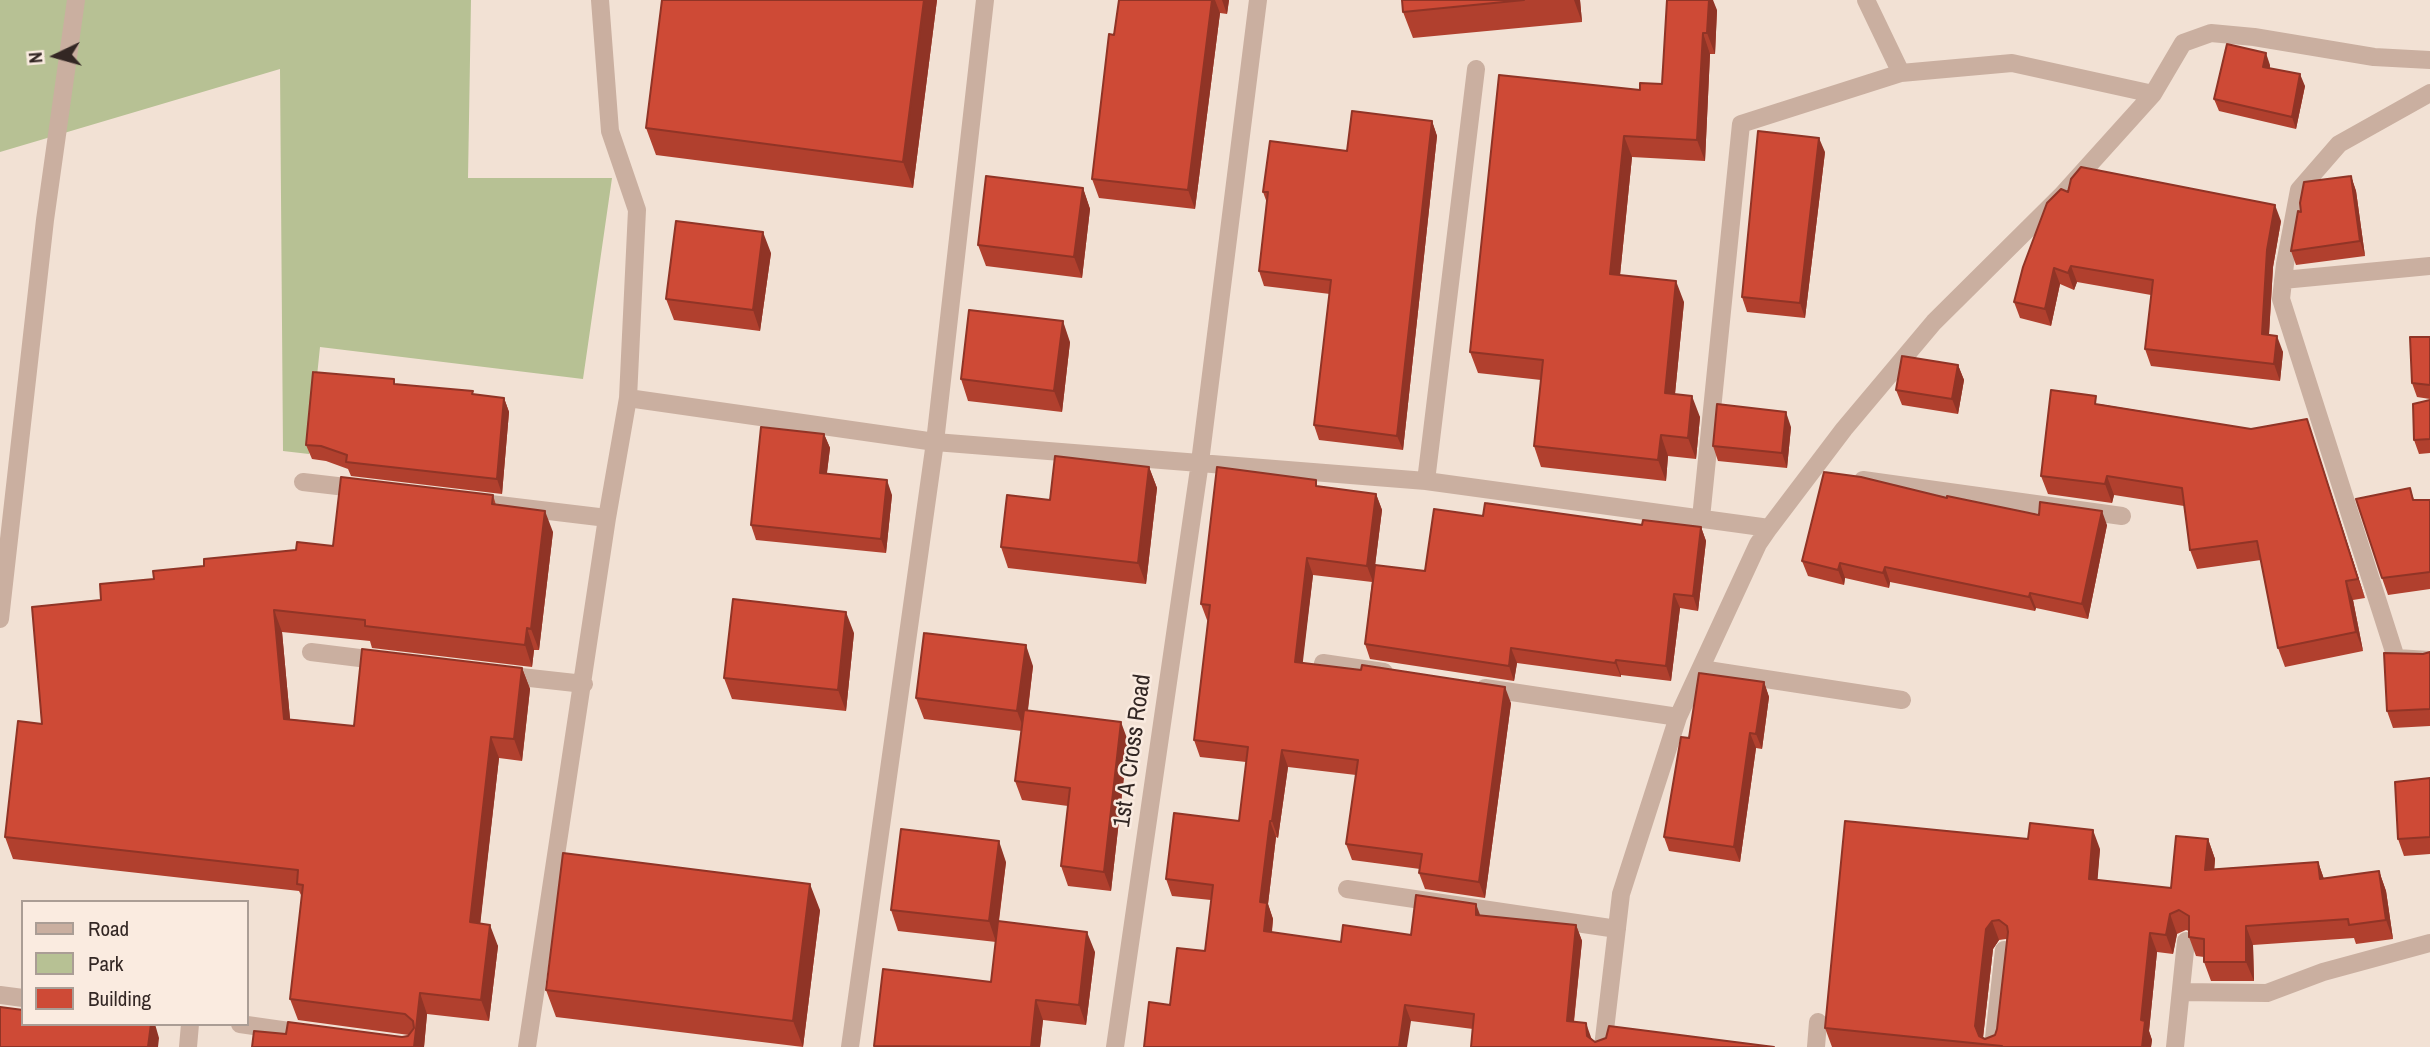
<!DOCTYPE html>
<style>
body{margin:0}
#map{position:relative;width:2430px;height:1047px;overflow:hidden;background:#f2e1d4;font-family:"Archivo Narrow",sans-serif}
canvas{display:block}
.legend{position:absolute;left:21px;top:900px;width:228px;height:126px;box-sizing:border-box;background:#faebe0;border:2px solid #aa9d95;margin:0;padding:9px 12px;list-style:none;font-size:21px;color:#332724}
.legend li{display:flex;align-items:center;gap:14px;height:35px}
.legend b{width:35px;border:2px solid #aa9d95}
.north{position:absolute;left:21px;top:21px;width:70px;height:70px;-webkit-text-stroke:5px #faebe0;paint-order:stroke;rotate:265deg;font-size:19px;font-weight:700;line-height:28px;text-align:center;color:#332724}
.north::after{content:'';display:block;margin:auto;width:24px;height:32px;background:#332724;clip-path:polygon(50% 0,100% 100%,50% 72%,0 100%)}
</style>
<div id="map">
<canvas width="2430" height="1047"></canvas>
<ul class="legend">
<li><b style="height:9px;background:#caafa0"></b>Road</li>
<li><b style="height:19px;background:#b7c194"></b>Park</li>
<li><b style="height:19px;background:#ce4a36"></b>Building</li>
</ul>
<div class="north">N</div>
</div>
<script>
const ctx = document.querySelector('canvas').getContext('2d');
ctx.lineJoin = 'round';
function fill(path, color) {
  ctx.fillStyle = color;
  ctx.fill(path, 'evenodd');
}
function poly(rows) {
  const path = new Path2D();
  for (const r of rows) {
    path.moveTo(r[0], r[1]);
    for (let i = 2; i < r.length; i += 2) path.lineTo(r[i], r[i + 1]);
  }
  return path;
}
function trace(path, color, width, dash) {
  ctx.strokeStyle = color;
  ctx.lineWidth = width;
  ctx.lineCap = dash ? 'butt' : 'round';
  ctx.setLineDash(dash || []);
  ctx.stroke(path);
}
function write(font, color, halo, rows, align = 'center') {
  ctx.font = font + ' "Archivo Narrow",sans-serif';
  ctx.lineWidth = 5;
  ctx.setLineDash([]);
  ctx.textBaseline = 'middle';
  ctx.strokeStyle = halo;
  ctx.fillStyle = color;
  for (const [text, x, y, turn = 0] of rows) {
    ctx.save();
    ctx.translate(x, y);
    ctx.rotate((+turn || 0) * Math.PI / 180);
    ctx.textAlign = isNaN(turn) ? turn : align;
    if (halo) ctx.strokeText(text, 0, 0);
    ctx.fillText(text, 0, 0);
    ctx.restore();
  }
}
const green = poly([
 [0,0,471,0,468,178,612,178,583,379,320,347,309,454,283,451,280,69,0,152]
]);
const minor = poly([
 [600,0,610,131,637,210,628,398],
 [1866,0,1901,73],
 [2430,93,2339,144,2299,190,2285,264,2281,299,2396,658,2430,660],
 [2283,280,2430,266],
 [1863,480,2122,516],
 [1426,481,1476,69],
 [303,482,363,489],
 [474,502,607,518],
 [1701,518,1741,124,1901,73,2012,63,2153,94],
 [1769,528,1844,429,1934,322,2061,196,2153,94,2183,43,2211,33,2254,37,2374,57,2430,60],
 [0,619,45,220,76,0],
 [311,652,384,661],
 [1323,663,1384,672],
 [1701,669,1902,700],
 [503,675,584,684],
 [1485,688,1678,717],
 [1347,889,1617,929],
 [2181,992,2267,993,2323,972,2430,943],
 [0,995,23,998],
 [240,1024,310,1034],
 [188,1047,190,1024],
 [527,1047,607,518,628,398,935,442,1426,481,1769,528,1758,544,1678,717,1621,894,1603,1047],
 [850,1047,935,442,985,0],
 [1115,1047,1200,462,1258,0],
 [1816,1047,1818,1022],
 [1993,1047,2004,950],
 [2175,1047,2186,941]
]);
const wall = poly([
 [662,0,937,0,913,188,656,155,646,128],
 [1119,0,1229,0,1227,14,1220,13,1195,209,1099,198,1092,179],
 [1402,0,1580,0,1582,22,1413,38,1403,12],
 [1717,10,1715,54,1710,54,1705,161,1632,157,1620,275,1684,302,1675,394,1700,417,1696,459,1668,456,1666,481,1541,467,1534,446,1541,380,1478,373,1470,352,1640,90,1662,84],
 [2270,65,2270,68,2305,86,2296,129,2219,111,2214,99],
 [1432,121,1437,136,1403,450,1319,440,1314,425,1330,294,1264,286,1259,271,1267,203,1263,192,1347,151],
 [1825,152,1805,318,1747,312,1742,297],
 [2351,176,2356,191,2365,256,2296,265,2291,251,2301,212],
 [1083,188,1090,209,1082,278,986,266,978,245],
 [2068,192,2281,221,2273,267,2269,335,2283,352,2280,381,2151,366,2145,349,2151,295,2077,282,2074,290,2060,284,2051,326,2020,318,2014,302],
 [771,253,760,331,674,320,666,299],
 [2430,337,2430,399,2417,397,2412,383],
 [1070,342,1062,412,968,401,961,379],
 [1958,365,1964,380,1958,414,1902,405,1896,390],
 [396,384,504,398,509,412,502,494,351,476,348,469,326,461,312,459,306,445],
 [2430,400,2430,453,2419,454,2414,440],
 [2099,404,2251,429,2313,437,2365,598,2353,600,2363,651,2285,667,2278,648,2261,560,2197,569,2190,550,2184,506,2114,495,2112,503,2048,494,2041,476],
 [1791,427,1787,468,1718,461,1713,446],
 [824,434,830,448,827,473,892,495,886,553,756,540,751,525],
 [1149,467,1157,488,1146,584,1008,568,1001,547,1050,500],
 [1319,486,1376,494,1382,510,1375,565,1425,571,1483,516,1642,525,1701,527,1706,541,1698,611,1680,608,1671,681,1621,675,1621,677,1517,663,1514,681,1370,659,1365,644,1372,582,1313,575,1302,663,1511,703,1485,898,1425,889,1419,873,1420,869,1352,860,1346,844,1356,775,1288,767,1278,838,1276,837,1268,904,1273,919,1272,932,1341,942,1411,935,1480,916,1576,925,1582,941,1574,1022,1595,1042,1774,1046,1471,1047,1473,1029,1411,1021,1170,1005,1205,951,1211,900,1172,896,1166,879,1239,821,1246,762,1200,757,1194,740,1208,621,1207,620,1201,604],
 [2410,488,2414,500,2430,500,2430,589,2388,595,2382,578],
 [493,495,496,505,553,532,539,650,534,650,532,667,372,648,370,641,282,632,290,719,354,726,522,668,530,689,522,761,499,758,480,923,498,946,489,1021,427,1014,424,1047,286,1034,402,1037,409,1035,298,1020,290,999,302,897,299,891,13,859,5,837,42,724,101,600,154,579,204,566,296,550,333,546],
 [1947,498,2039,515,2107,525,2088,619,2036,608,2035,611,1890,582,1889,588,1845,578,1844,585,1808,576,1802,561],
 [854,633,846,711,732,699,724,678],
 [2430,652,2430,726,2393,728,2387,711,2423,654],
 [1033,666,1028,710,1128,741,1111,891,1068,886,1061,866,1068,806,1022,800,1015,781,1022,731,924,719,916,698],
 [1764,682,1769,697,1762,749,1756,748,1740,862,1669,851,1664,837,1689,738],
 [2430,778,2430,854,2404,856,2398,839],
 [2208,839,2215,859,2214,869,2318,862,2324,879,2379,871,2386,891,2393,939,2356,944,2354,938,2253,945,2254,981,2211,981,2204,962,2204,957,2196,956,2189,937,2189,931,2186,930,2177,934,2173,954,2157,952,2149,1031,2152,1040,2151,1047,1832,1047,1825,1028,2100,849,2097,880,2171,888],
 [2006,939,2007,940,1997,1029,1995,1035,1985,1039,1983,1038,1993,949,1999,940],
 [1006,862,999,921,1095,952,1086,1025,1043,1020,1040,1047,874,1047,874,1046,991,982,996,942,898,931,891,910],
 [820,910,803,1047,556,1017,546,990]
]);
const shadedWall = poly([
 [924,0,937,0,913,188,903,162],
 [1212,0,1215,0,1220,13,1195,209,1188,190],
 [1222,0,1229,0,1227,14],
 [1574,0,1580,0,1582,22],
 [1709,0,1713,0,1717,10,1715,54,1707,33],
 [1703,33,1710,54,1705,161,1697,140],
 [2266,53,2270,65,2267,79,2263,67],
 [2300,74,2305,86,2296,129,2292,117],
 [1432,121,1437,136,1403,450,1397,436],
 [1624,136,1632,157,1618,295,1610,274],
 [1819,138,1825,152,1805,318,1800,303],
 [2351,176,2356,191,2365,256,2360,241],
 [1083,188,1090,209,1082,278,1074,257],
 [2275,205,2281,221,2273,267,2268,350,2262,334,2267,250],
 [763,232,771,253,760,331,753,310],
 [2071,266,2077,282,2074,290,2068,273],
 [2054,268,2060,284,2051,326,2045,309],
 [1676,281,1684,302,1673,414,1665,393],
 [1063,321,1070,342,1062,412,1054,391],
 [2277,336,2283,352,2280,381,2274,364],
 [1958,365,1964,380,1958,414,1952,399],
 [1692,396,1700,417,1696,459,1688,438],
 [504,398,509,412,502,494,497,479],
 [1786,412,1791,427,1787,468,1782,453],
 [2307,419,2313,437,2365,598,2358,579],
 [824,434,830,448,825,487,820,473],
 [1661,435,1668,456,1666,481,1658,460],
 [1149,467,1157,488,1146,584,1138,563],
 [2107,476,2114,495,2112,503,2105,484],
 [887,480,892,495,886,553,881,539],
 [1376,494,1382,510,1373,582,1367,566],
 [545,511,553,532,539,650,531,629],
 [2102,511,2107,525,2088,619,2082,604],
 [1701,527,1706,541,1698,611,1693,596],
 [1307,558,1313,575,1301,678,1295,662],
 [1840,563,1845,578,1844,585,1838,570],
 [1885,567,1890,582,1889,588,1883,573],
 [2346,581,2353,600,2363,651,2356,632],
 [2030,593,2036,608,2035,611,2029,597],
 [1674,594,1680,608,1671,681,1666,666],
 [274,610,282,632,292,740,284,719],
 [846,612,854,633,846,711,838,690],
 [527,628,534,650,532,667,525,645],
 [1026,645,1033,666,1025,732,1017,711],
 [1511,648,1517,663,1514,681,1509,666],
 [1616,660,1621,675,1621,677,1615,663],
 [522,668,530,689,522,761,514,739],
 [1764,682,1769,697,1762,749,1756,734],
 [1505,687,1511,703,1485,898,1479,882],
 [1121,722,1128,741,1111,891,1104,872],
 [1750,733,1756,748,1740,862,1734,847],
 [491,737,499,758,478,944,470,922],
 [1282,750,1288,767,1278,838,1272,821],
 [1270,821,1276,837,1268,904,1273,919,1270,948,1264,931,1260,902],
 [2093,830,2100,849,2096,899,2089,879],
 [2208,839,2215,859,2213,889,2205,870],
 [999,841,1006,862,996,942,989,921],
 [2318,862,2325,882,2320,879],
 [2379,871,2386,891,2393,939,2386,920],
 [810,884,820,910,803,1047,793,1021],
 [1476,904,1482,920,1476,915],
 [2170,914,2177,934,2173,954,2166,935],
 [1992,921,1999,940,1993,949,1982,1046,1975,1026,1986,929],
 [490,925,498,946,489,1021,481,1000],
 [1576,925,1582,941,1572,1038,1567,1021],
 [2246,926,2253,945,2254,981,2246,962],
 [1087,932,1095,952,1086,1025,1079,1005],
 [2150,933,2157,952,2149,1031,2152,1040,2151,1047,2142,1047,2141,1020],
 [420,993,427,1014,424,1047,414,1047],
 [1036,1000,1043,1020,1040,1047,1031,1047],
 [1405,1005,1411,1021,1407,1047,1399,1047],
 [1586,1023,1592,1040,1587,1036],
 [151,1024,155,1024,159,1038,158,1047,148,1047]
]);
const building = poly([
 [662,0,924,0,903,162,646,128,662,0],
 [1119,0,1212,0,1188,190,1092,179,1109,34,1114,35,1119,0],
 [1402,0,1524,0,1403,12,1402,0],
 [1667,0,1709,0,1707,33,1703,33,1697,140,1624,136,1610,274,1676,281,1665,393,1692,396,1688,438,1661,435,1658,460,1534,446,1543,360,1470,352,1499,75,1640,90,1640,83,1662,84,1667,0],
 [2227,44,2266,53,2263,67,2300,74,2292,117,2214,99,2227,44],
 [1352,111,1432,121,1397,436,1314,425,1331,280,1259,271,1268,192,1263,192,1270,141,1347,151,1352,111],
 [1758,131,1819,138,1800,303,1742,297,1758,131],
 [2081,167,2275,205,2267,250,2262,334,2277,336,2274,364,2145,349,2153,280,2071,266,2068,273,2054,268,2045,309,2014,302,2023,267,2047,203,2061,189,2068,192,2071,179,2081,167],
 [986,176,1083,188,1074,257,978,245,986,176],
 [2351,176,2360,241,2291,251,2298,211,2301,212,2300,203,2304,182,2351,176],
 [676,221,763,232,753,310,666,299,676,221],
 [969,310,1063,321,1054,391,961,379,969,310],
 [2410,337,2430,337,2430,385,2412,383,2410,337],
 [1902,356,1958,365,1952,399,1896,390,1902,356],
 [313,372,394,379,394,384,473,391,472,394,504,398,497,479,346,462,347,455,321,446,306,445,313,372],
 [2051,390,2096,396,2095,404,2251,429,2307,419,2358,579,2346,581,2356,632,2278,648,2257,541,2190,550,2182,488,2107,476,2105,484,2041,476,2051,390],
 [2430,400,2430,439,2414,440,2413,404,2430,400],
 [1717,404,1786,412,1782,453,1713,446,1717,404],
 [761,427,824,434,820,473,887,480,881,539,751,525,761,427],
 [1055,456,1149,467,1138,563,1001,547,1007,495,1050,500,1055,456],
 [1217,467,1316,480,1316,486,1376,494,1367,566,1307,558,1295,662,1361,670,1362,665,1505,687,1479,882,1419,873,1422,854,1346,844,1358,760,1282,750,1272,821,1270,821,1260,902,1267,903,1264,931,1341,942,1343,925,1411,935,1416,895,1476,904,1476,915,1576,925,1567,1021,1586,1023,1587,1036,1595,1042,1606,1038,1609,1026,1774,1047,1471,1047,1474,1014,1405,1005,1399,1047,1144,1047,1149,1002,1170,1005,1177,948,1205,951,1213,885,1166,879,1174,813,1239,821,1248,747,1194,740,1210,605,1201,604,1217,467],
 [1824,472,1861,477,1947,498,1947,496,2039,515,2040,502,2102,511,2082,604,2030,593,2029,597,1885,567,1883,573,1840,563,1838,570,1802,561,1824,472],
 [341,477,493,495,492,504,545,511,531,629,527,628,525,645,365,626,365,620,274,610,284,719,354,726,362,649,522,668,514,739,491,737,470,922,490,925,481,1000,420,993,414,1047,252,1047,254,1031,286,1034,288,1022,402,1037,408,1036,414,1028,413,1021,405,1014,290,999,303,885,297,884,298,870,5,837,18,721,42,724,32,607,101,600,100,584,154,579,153,571,204,566,204,559,296,550,297,542,333,546,341,477],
 [2410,488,2413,500,2430,500,2430,572,2382,578,2356,499,2410,488],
 [1485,503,1642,525,1643,520,1701,527,1693,596,1674,594,1666,666,1616,660,1615,663,1511,648,1509,666,1365,644,1375,565,1425,571,1434,509,1483,516,1485,503],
 [733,599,846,612,838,690,724,678,733,599],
 [924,633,1026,645,1017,711,916,698,924,633],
 [2430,652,2430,709,2387,711,2384,653,2423,654,2430,652],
 [1699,673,1764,682,1756,734,1750,733,1734,847,1664,837,1681,737,1689,738,1699,673],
 [1024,710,1121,722,1104,872,1061,866,1070,788,1015,781,1024,710],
 [2430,778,2430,837,2398,839,2395,782,2430,778],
 [1845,821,2028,839,2030,823,2093,830,2089,879,2171,888,2176,836,2208,839,2205,870,2318,862,2320,879,2379,871,2386,920,2349,925,2348,919,2246,926,2246,962,2204,962,2204,939,2189,937,2189,916,2179,910,2170,914,2166,935,2150,933,2141,1020,2145,1021,2142,1047,2002,1047,2002,1046,1825,1028,1845,821],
 [1999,920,2007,926,2008,932,1997,1029,1995,1035,1985,1039,1979,1036,1975,1026,1986,929,1992,921,1999,920],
 [901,829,999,841,989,921,891,910,901,829],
 [563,853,810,884,793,1021,546,990,563,853],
 [998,921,1087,932,1079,1005,1036,1000,1031,1047,874,1046,883,969,991,982,998,921],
 [0,1007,23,1010,23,1024,151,1024,148,1047,0,1047,0,1007]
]);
const streetNames = [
 ["1st A Cross Road",1133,751,-82]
];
fill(green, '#b7c194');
trace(minor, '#caafa0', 18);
fill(wall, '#b1402e');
fill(shadedWall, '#903426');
fill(building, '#ce4a36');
trace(building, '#903426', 2);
write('24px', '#332724', '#faebe0', streetNames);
</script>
